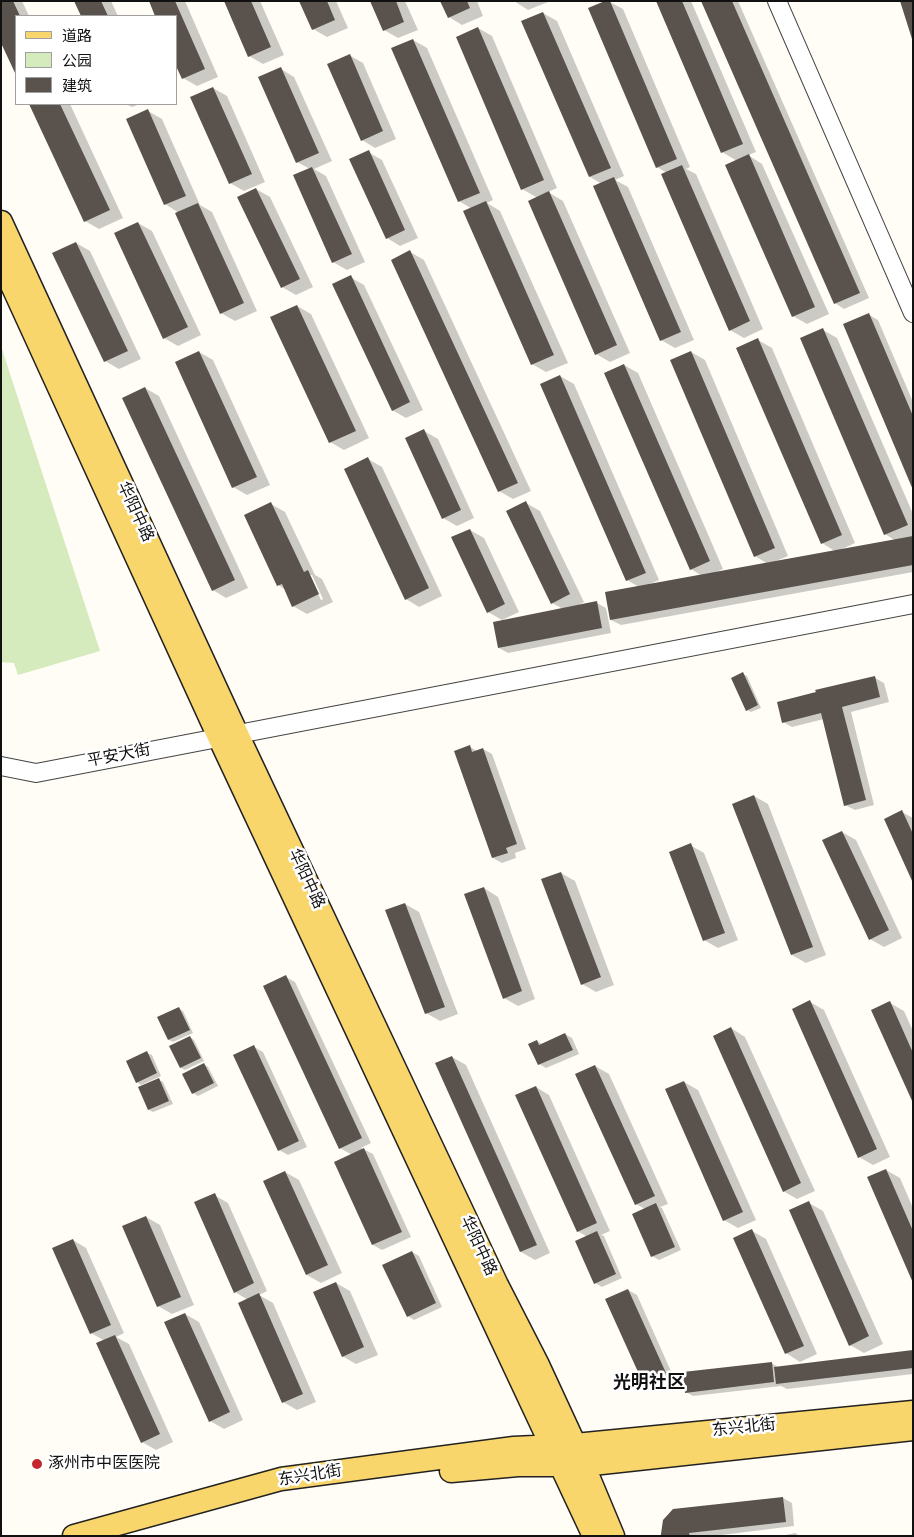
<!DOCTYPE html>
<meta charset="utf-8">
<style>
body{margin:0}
#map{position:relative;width:914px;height:1537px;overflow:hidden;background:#fffdf5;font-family:"Source Serif 4","Noto Sans SC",serif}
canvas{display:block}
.frame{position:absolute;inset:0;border:2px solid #111;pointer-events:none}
.legend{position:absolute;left:15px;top:15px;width:162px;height:90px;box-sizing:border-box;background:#fff;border:1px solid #a0a0a0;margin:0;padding:6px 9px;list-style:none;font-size:15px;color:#111}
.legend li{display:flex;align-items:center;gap:10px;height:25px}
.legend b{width:25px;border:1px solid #a0a0a0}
</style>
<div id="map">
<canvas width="914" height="1537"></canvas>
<div class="frame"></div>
<ul class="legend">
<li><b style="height:6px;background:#f9d66b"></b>道路</li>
<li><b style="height:14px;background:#d5ebbd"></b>公园</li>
<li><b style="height:14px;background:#5a524d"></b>建筑</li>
</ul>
</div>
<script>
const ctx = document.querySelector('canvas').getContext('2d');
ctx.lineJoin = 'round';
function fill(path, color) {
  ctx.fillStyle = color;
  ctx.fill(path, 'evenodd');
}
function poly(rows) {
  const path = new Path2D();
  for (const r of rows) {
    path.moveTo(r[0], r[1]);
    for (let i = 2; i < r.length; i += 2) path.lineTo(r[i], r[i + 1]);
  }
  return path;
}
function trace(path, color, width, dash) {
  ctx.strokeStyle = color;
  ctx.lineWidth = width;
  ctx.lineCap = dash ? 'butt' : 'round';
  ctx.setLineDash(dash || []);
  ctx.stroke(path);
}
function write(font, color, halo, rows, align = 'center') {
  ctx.font = font + ' "Source Serif 4","Noto Sans SC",serif';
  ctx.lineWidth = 5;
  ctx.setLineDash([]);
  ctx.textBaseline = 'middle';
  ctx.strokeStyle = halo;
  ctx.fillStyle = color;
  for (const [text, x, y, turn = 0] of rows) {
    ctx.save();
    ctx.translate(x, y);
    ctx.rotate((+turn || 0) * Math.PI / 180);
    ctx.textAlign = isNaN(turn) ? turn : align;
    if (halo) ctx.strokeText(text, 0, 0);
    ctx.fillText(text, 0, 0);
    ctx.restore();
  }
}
const green = poly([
 [1,346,100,651,18,675,14,663,1,662]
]);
const shadow = poly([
 [1,1,22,1,29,16,16,16,16,72,1,40],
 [75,1,111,1,118,16,82,16],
 [150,1,185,1,218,77,197,86,183,78,176,16,156,16],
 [225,1,260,1,284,55,263,64,249,56],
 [301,1,336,1,348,28,327,37,313,29],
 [372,1,405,1,418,30,398,38,384,30],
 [442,1,477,1,483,16,462,25,449,17],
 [514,1,548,1,548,2,528,10],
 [608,1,623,9,690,167,686,169,696,174,763,329,744,338,730,330,667,173,657,167],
 [657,1,691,1,756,152,748,155,762,164,829,314,807,324,793,316,737,161,722,152],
 [703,1,738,1,869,298,844,309,835,303],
 [543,13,557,21,624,176,615,180,628,187,694,340,675,348,661,340,602,184,590,177],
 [478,28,492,36,557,188,548,192,563,201,630,353,610,362,596,354,538,198,522,189],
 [413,40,427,48,493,200,487,203,500,211,568,363,546,372,532,364,472,209,459,201],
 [349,55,363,63,396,139,375,148,362,140],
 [281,69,294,77,332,161,314,169,326,176,365,262,347,270,333,262,310,169,297,162],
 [213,88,227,96,265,182,244,191,230,183],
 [31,104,70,104,123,218,99,229,85,221],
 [126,104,140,104,132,107],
 [148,111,162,119,200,205,212,212,257,311,235,321,221,313,179,213,165,204],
 [368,152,382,160,418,238,400,246,387,238],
 [256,189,270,197,313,287,296,295,282,287],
 [138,223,152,231,201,335,178,346,164,338],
 [76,243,90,251,141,359,119,369,105,361],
 [410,252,424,260,531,491,513,499,499,491],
 [350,277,364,285,423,410,406,418,392,410],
 [297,306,311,314,369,438,344,450,330,442],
 [869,315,878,320,913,402,913,487],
 [823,330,837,338,913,514,913,572,621,625,611,620,639,587,627,580,560,376,574,384,659,580,650,584,702,576,691,569,624,365,638,373,723,569,716,572,768,564,755,556,691,352,705,360,788,556,776,561,836,552,822,543,758,340,772,348,855,543,840,550,896,541,885,534],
 [199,352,213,360,270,485,247,495,233,487],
 [145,388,159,396,248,588,226,598,213,590],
 [424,431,438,439,474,518,457,526,443,518],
 [368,459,382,467,442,596,419,607,406,599],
 [526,503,540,511,584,602,577,606,597,603,606,608,611,633,508,653,499,648,563,609,552,603],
 [271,504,285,512,315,575,322,579,333,602,307,614,293,606,286,590,278,585],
 [309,575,312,575,323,599,321,600],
 [470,530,484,538,519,612,502,620,488,612],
 [743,674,747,676,761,708,751,712,747,710],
 [875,678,884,683,889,702,851,712,874,805,855,810,845,805,824,719,792,727,783,722],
 [470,747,477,751,483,749,492,754,526,849,515,853,516,858,502,863,493,858],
 [754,796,768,804,826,955,806,963,792,955,734,804],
 [902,812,913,818,913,879],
 [842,832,856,840,902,938,884,947,870,939],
 [690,845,704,853,738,940,718,948,704,940],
 [561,873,575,881,614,985,596,992,582,984],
 [484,888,498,897,535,999,518,1006,504,998],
 [405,904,419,912,458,1014,440,1021,426,1013],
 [286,977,295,982,371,1143,361,1148,373,1154,411,1237,382,1250,373,1245,335,1162,352,1155,340,1148],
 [810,1002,824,1010,890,1157,873,1165,859,1157],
 [890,1003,904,1011,913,1031,913,1100],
 [179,1009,183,1011,193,1033,173,1042,169,1040],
 [731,1028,745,1037,815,1191,797,1199,783,1191],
 [565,1034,572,1038,579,1054,546,1068,539,1064,537,1041,542,1044],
 [190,1037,194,1040,204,1061,185,1070,181,1068],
 [254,1047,263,1052,307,1147,288,1155,279,1150],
 [147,1053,152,1055,161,1076,141,1085,137,1082],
 [452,1057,466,1065,550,1253,535,1260,521,1252],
 [204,1064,208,1067,218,1086,198,1096,193,1093],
 [595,1066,609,1074,668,1204,660,1207,662,1208,681,1250,659,1260,652,1256,645,1209,636,1204],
 [159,1080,163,1082,173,1104,153,1112,149,1110],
 [684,1082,698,1090,756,1220,738,1228,724,1220],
 [536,1087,549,1095,610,1231,601,1235,604,1236,622,1278,602,1287,595,1283,588,1237,577,1231],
 [886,1170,900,1178,913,1208,913,1280],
 [285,1172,299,1180,342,1273,321,1283,307,1275,265,1181],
 [214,1195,228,1203,267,1291,259,1295,273,1303,316,1402,297,1410,283,1402,248,1300,235,1292],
 [809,1203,823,1211,883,1344,864,1353,850,1345],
 [146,1217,160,1225,194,1305,172,1314,158,1306],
 [752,1231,766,1239,817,1354,800,1362,786,1353],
 [73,1240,86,1248,124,1333,116,1337,129,1344,173,1442,156,1450,142,1442,105,1341,91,1333],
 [412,1252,419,1256,442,1307,414,1320,408,1316],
 [336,1283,350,1291,378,1355,356,1364,342,1356],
 [628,1290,637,1295,674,1378,653,1387,644,1382],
 [185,1314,199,1322,243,1420,224,1429,210,1421],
 [913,1352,913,1374,787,1389,781,1386,693,1396,686,1392,771,1363,778,1367],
 [783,1498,792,1503,794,1526,714,1536,663,1536,662,1527,664,1521],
 [795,1533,800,1536,781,1536]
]);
const building = poly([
 [1,1,13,1,20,16,16,16,16,75,1,43],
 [74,1,101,1,108,16,81,16],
 [149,1,175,1,205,69,182,79,176,66,176,16,155,16],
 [224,1,251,1,271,47,248,57],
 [299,1,327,1,335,20,312,30],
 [370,1,396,1,404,22,383,31],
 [440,1,467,1,470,8,448,18],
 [605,1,610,1,677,159,656,168,588,8],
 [656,1,682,1,743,144,721,153],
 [701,1,732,1,860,293,834,304],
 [900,1,913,1,913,39,912,39],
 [543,12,611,168,589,177,521,21],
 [478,27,544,180,521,190,456,37],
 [413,39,480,193,458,202,391,48],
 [350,54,383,131,361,141,327,64],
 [281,67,319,153,296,163,258,77],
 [213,87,252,174,229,184,190,97],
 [29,104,60,104,110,210,84,222],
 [148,109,186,196,164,205,126,119],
 [369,150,405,230,386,239,349,159],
 [749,154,815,307,792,317,725,165],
 [682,165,750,321,729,331,661,174],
 [312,167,352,254,332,263,293,175],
 [614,177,681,332,660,341,593,186],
 [256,188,300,279,281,288,237,197],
 [549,191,617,345,595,355,528,201],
 [486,201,554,355,531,365,463,211],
 [198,203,244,303,220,314,175,213],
 [138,222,188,327,163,339,114,233],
 [76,242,128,351,104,362,52,253],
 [410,250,518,483,498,492,391,260],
 [351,275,410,402,392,411,332,284],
 [297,305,356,431,329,443,270,317],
 [869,313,913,416,913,490,843,324],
 [823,328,908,525,884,535,800,338],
 [758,338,842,535,821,544,736,348],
 [199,351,257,477,232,488,175,362],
 [691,351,775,548,754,557,670,360],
 [624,364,710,561,690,570,604,373],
 [560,375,646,573,626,581,540,384],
 [145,387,235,580,212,591,122,398],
 [424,429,461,510,442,519,405,438],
 [368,457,429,588,405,600,344,469],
 [526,501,570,594,551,604,506,511],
 [271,502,304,572,308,570,319,594,292,607,282,584,277,586,244,515],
 [470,529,505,604,487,613,451,537],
 [913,536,913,565,610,620,605,592],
 [597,601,602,628,498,648,493,622],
 [743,672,758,705,746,711,731,678],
 [875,676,880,697,842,707,866,800,844,806,821,713,782,723,777,702,816,692,815,690],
 [470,745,472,752,483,748,517,844,506,848,508,853,492,858,454,751],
 [754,795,813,947,791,955,732,804],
 [902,810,913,834,913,883,884,819],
 [842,831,889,930,869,940,822,840],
 [691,843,725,933,703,941,669,852],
 [561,872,601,977,581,985,541,879],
 [484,887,522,991,503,999,464,894],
 [405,903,445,1007,425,1014,385,910],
 [286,975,362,1138,339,1149,263,986],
 [810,1000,877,1149,858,1158,792,1009],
 [890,1001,913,1053,913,1103,871,1010],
 [179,1007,190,1030,168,1040,157,1017],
 [731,1027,801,1183,783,1192,713,1036],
 [565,1033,573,1050,538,1065,528,1044,537,1040,539,1045],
 [190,1036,201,1058,180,1068,169,1046],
 [254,1045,299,1141,278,1151,233,1055],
 [147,1051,157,1073,136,1083,126,1061],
 [452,1056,537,1245,520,1252,435,1063],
 [204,1063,214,1083,192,1094,182,1074],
 [595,1065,655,1196,635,1205,575,1074],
 [159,1078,169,1101,148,1110,138,1087],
 [684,1081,743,1212,723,1221,665,1089],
 [536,1086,597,1223,577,1232,515,1095],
 [364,1148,402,1232,372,1245,334,1162],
 [886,1169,913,1231,913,1283,867,1177],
 [285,1171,328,1265,306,1275,263,1181],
 [215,1193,254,1283,234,1293,194,1202],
 [809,1201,869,1336,849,1346,789,1210],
 [656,1203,675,1247,651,1257,632,1214],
 [146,1216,181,1297,157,1307,122,1226],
 [752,1229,804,1346,785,1354,733,1238],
 [597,1231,616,1274,594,1284,575,1241],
 [73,1239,111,1325,90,1334,52,1248],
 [412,1251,436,1303,407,1317,382,1265],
 [336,1282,364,1347,342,1357,313,1292],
 [628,1289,666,1373,643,1383,605,1299],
 [259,1293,303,1394,282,1403,238,1303],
 [185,1313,230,1412,209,1422,164,1322],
 [115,1335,160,1434,141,1443,96,1343],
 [913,1350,913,1368,776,1384,774,1367],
 [772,1362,774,1382,685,1393,683,1372],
 [783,1497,786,1522,689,1533,690,1536,661,1536,661,1534,663,1520,673,1509]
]);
const minor = poly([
 [777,1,913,313],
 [1,766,36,773,913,604]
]);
const major = poly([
 [1,222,237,734,497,1285,538,1365,575,1445,613,1536],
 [1,261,219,737,594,1536],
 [451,1471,518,1465,583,1465,913,1429],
 [74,1536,281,1479,514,1448,575,1445,913,1412]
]);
const markers = [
 [37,1464,6,"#c4262e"]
];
const streetNames = [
 ["华阳中路",135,512,65],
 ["平安大街",119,756,-11],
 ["华阳中路",306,879,65],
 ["华阳中路",478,1246,65],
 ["东兴北街",744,1428,-6],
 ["东兴北街",310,1476,-9]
];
const poiNames = [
 ["涿州市中医医院",48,1464]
];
const neighbourhoodNames = [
 ["光明社区",649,1383]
];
fill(green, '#d5ebbd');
fill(shadow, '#0003');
fill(building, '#5a524d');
trace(minor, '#444', 20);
trace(major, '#222', 25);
trace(minor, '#fff', 18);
trace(major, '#f9d66b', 22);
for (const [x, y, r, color] of markers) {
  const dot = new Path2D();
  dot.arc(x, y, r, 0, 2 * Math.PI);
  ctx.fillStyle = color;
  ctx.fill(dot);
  trace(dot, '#fff', 2);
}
write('16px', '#111', '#fff', streetNames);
write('16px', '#111', '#fff', poiNames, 'left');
write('bold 18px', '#111', '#fff', neighbourhoodNames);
</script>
